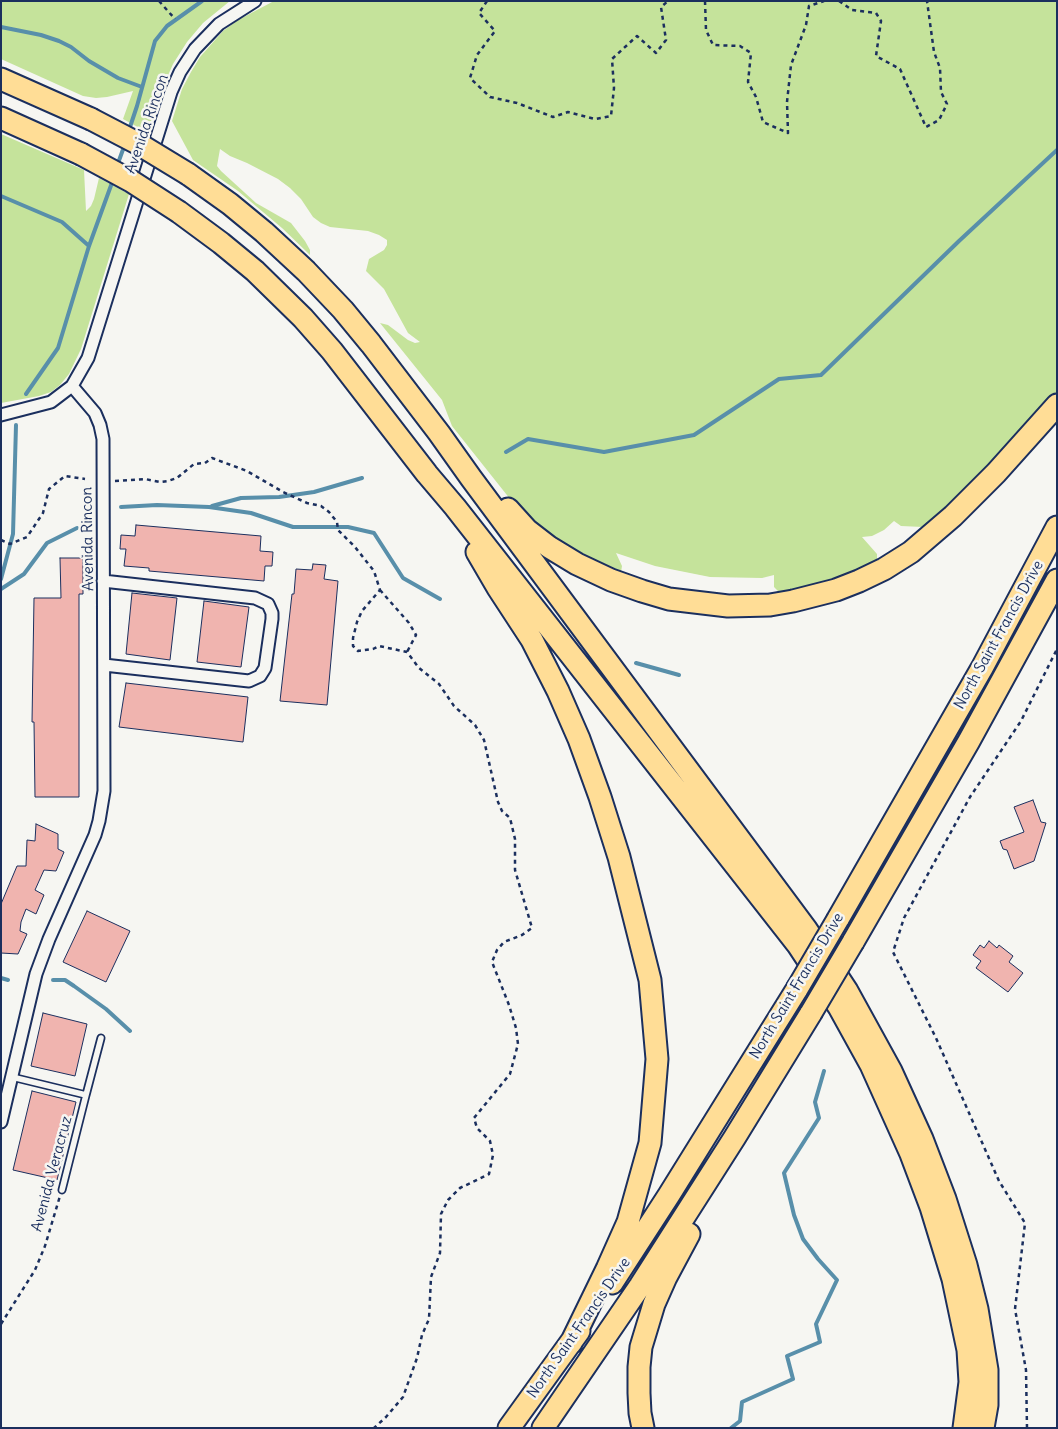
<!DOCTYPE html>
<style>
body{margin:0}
#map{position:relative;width:1058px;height:1429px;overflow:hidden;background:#f6f6f2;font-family:Delius,sans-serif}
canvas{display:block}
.frame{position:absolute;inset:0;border:2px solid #1b2f5e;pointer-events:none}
</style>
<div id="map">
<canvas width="1058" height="1429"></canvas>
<div class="frame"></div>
</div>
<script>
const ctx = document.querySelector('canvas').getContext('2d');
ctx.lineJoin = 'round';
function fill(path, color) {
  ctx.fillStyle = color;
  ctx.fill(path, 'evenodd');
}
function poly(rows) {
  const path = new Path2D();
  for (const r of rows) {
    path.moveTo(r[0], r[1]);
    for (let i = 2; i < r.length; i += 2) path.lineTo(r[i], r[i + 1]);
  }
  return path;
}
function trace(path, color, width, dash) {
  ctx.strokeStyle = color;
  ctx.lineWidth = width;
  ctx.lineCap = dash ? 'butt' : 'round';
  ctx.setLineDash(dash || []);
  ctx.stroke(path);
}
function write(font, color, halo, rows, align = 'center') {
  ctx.font = font + ' Delius,sans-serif';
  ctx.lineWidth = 5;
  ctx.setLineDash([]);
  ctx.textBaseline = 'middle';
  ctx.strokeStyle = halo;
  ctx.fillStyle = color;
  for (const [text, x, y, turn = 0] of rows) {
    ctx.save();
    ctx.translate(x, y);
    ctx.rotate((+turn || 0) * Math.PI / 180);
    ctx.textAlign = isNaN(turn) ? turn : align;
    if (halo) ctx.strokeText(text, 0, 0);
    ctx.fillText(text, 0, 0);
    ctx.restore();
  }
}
const green = poly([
 [1,1,230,1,203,23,187,42,173,64,166,80,154,116,145,131,123,119,133,91,107,97,96,98,83,96,1,59],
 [274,1,1057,1,1057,392,1002,455,929,525,923,527,901,526,894,521,884,530,872,536,862,537,877,554,877,561,844,577,800,589,779,592,774,587,774,575,762,578,710,577,655,566,616,553,622,566,621,572,593,562,550,536,518,509,452,426,442,400,380,323,388,325,408,340,415,343,420,342,408,333,384,289,366,271,369,259,384,250,387,245,387,240,379,235,368,231,330,227,321,223,313,217,301,199,290,188,278,179,247,163,230,156,220,149,217,166,221,171,256,203,291,223,305,241,310,250,310,255,282,228,238,191,193,160,172,121,182,89,191,72,200,57,223,31,238,20],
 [1,134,84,170,86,211,91,206,94,199,99,178,129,194,81,349,69,374,60,385,51,392,39,396,1,403]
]);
const stream = poly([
 [1,27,41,35,59,41,71,47,89,61,118,78,142,87],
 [129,130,137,106,155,41,167,26,202,1],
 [117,166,125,144],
 [1,196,62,222,89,246],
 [26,394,58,348,89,246,113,180],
 [506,452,528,439,604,452,694,435,779,379,821,375,959,241,1057,150],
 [212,506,241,498,279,497,314,492,362,478],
 [121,507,157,505,209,507,251,513,293,527,348,527,374,533,403,578,440,599],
 [1,579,13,534,16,425],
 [1,589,24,574,47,543,77,528],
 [636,663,679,675],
 [1,978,8,980],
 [53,980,65,980,74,986,106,1009,130,1031],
 [731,1428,740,1421,742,1402,793,1379,787,1356,820,1342,816,1324,837,1280,818,1259,803,1239,794,1215,784,1173,819,1118,815,1102,824,1071]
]);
const building = poly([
 [136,525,261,536,260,551,273,552,272,566,265,566,264,581,149,571,149,568,124,566,126,549,120,549,121,535,135,536,136,525],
 [60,558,83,558,83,594,79,594,79,797,35,797,34,722,32,722,34,598,61,598,60,558],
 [313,564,326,565,324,579,338,581,327,705,280,701,292,594,294,594,296,569,312,570,313,564],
 [132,593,177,598,170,660,126,654,132,593],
 [204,601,249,607,241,667,197,662,204,601],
 [126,683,248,697,243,742,119,727,126,683],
 [1033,800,1041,822,1046,823,1034,861,1014,869,1007,850,1003,849,1000,841,1024,832,1014,807,1033,800],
 [36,824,58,834,58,849,64,852,56,871,44,870,35,890,44,895,36,914,26,909,21,922,20,931,27,934,18,954,1,953,1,904,17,866,26,866,27,840,35,841,36,824],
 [87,911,130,931,106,982,63,962,87,911],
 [989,941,997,948,999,945,1013,956,1009,962,1023,973,1008,992,976,968,981,961,973,955,980,945,984,948,989,941],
 [43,1013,87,1024,75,1076,31,1066,43,1013],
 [32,1091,76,1102,57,1180,13,1170,32,1091]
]);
const path = poly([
 [159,1,175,19],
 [487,1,479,13,495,31,477,55,470,78,490,97,517,103,553,117,568,112,595,119,611,116,614,88,612,59,637,36,656,53,666,40,661,7,668,1],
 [705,1,706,30,713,45,740,46,751,53,748,82,756,97,763,122,788,133,787,102,791,65,806,25,809,6,824,1],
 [839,1,852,10,876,13,881,21,876,56,900,69,926,127,939,120,947,104,941,92,940,68,934,52,927,1],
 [115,481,145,479,160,482,168,481,177,478,194,464,205,463,212,458,247,471,283,492,307,503,321,506,329,512,337,522,338,530,355,547,374,571,380,590,362,611,357,622,353,638,353,646,358,651,373,649,379,646,407,652,419,668,439,684,454,706,475,725,484,740,498,802,502,811,510,818,515,839,515,870,532,928,522,935,504,942,497,950,492,962,509,1005,516,1028,518,1044,510,1074,474,1118,477,1128,490,1141,493,1155,489,1174,460,1188,448,1200,441,1214,440,1253,431,1277,429,1319,422,1335,417,1358,403,1397,386,1417,374,1428],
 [1,540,10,544,27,537,43,513,49,489,65,476,85,479],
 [380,590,409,623,416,635,407,652],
 [1,1324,35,1270,45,1246,60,1196],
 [1027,1428,1026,1370,1015,1309,1025,1223,999,1181,936,1038,893,952,904,918,970,797,1021,721,1057,649]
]);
const lane = poly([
 [12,1077,86,1095,62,1190],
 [86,1095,101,1038]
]);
const street = poly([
 [1,415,51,402,72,386,88,358,171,92,180,72,195,49,219,24,255,1],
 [103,581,255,598,268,604,272,613,272,619,265,668,260,676,249,681,104,665],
 [1,1122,36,974,49,939,95,835,99,821,104,791,103,439,100,425,95,413,72,386]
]);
const highway = poly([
 [1,79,91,119],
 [1,118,81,154],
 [188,174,230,204,264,232,306,271,343,310,371,344,439,433,471,478,806,929,847,991,891,1071,922,1139,945,1199,966,1265,977,1309,987,1370,987,1405,983,1428],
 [179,212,221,243,255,271,303,318,332,351,427,474,455,507,798,945,839,1007,871,1065,911,1154,931,1207,953,1279,968,1350,970,1382,964,1428],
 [508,509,527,530,549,547,577,564,611,580,642,591,669,599,728,606,770,605,793,601,836,590,859,581,884,569,911,552,953,516,996,473,1057,405],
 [477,552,498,588,532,640,558,691,579,739,600,797,619,857,650,980,657,1059,650,1143,628,1222,607,1269,571,1343],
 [838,919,982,668,1057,527],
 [853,942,969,741,1057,580],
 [612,1283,669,1195,797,989],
 [509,1428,579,1331],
 [543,1428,640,1286,735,1137,811,1013],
 [643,1428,640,1413,639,1393,639,1367,641,1347,654,1304,666,1277,689,1234]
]);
const highwayBridge = poly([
 [91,119,137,143,188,174],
 [81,154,131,181,179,212],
 [797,989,838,919],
 [811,1013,853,942]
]);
const streetNames = [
 ["Avenida Rincon",147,124,-71],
 ["Avenida Rincon",88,539,-91],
 ["North Saint Francis Drive",999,635,-61],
 ["North Saint Francis Drive",797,986,-59],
 ["Avenida Veracruz",52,1174,-75],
 ["North Saint Francis Drive",579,1328,-55]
];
fill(green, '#c5e39b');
trace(stream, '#588faa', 4);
fill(building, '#f0b4af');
trace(building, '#1b2f5e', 1);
trace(lane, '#1b2f5e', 9);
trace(street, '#1b2f5e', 15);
trace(highway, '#1b2f5e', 25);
trace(path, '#1b2f5e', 2.5, [4, 4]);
trace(lane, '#f6f6f2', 5.5);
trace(street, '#f6f6f2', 11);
trace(highway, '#ffdd96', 21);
trace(highwayBridge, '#1b2f5e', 25, []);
trace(highwayBridge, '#ffdd96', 21);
write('15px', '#1b2f5e', '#f6f6f2', streetNames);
</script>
